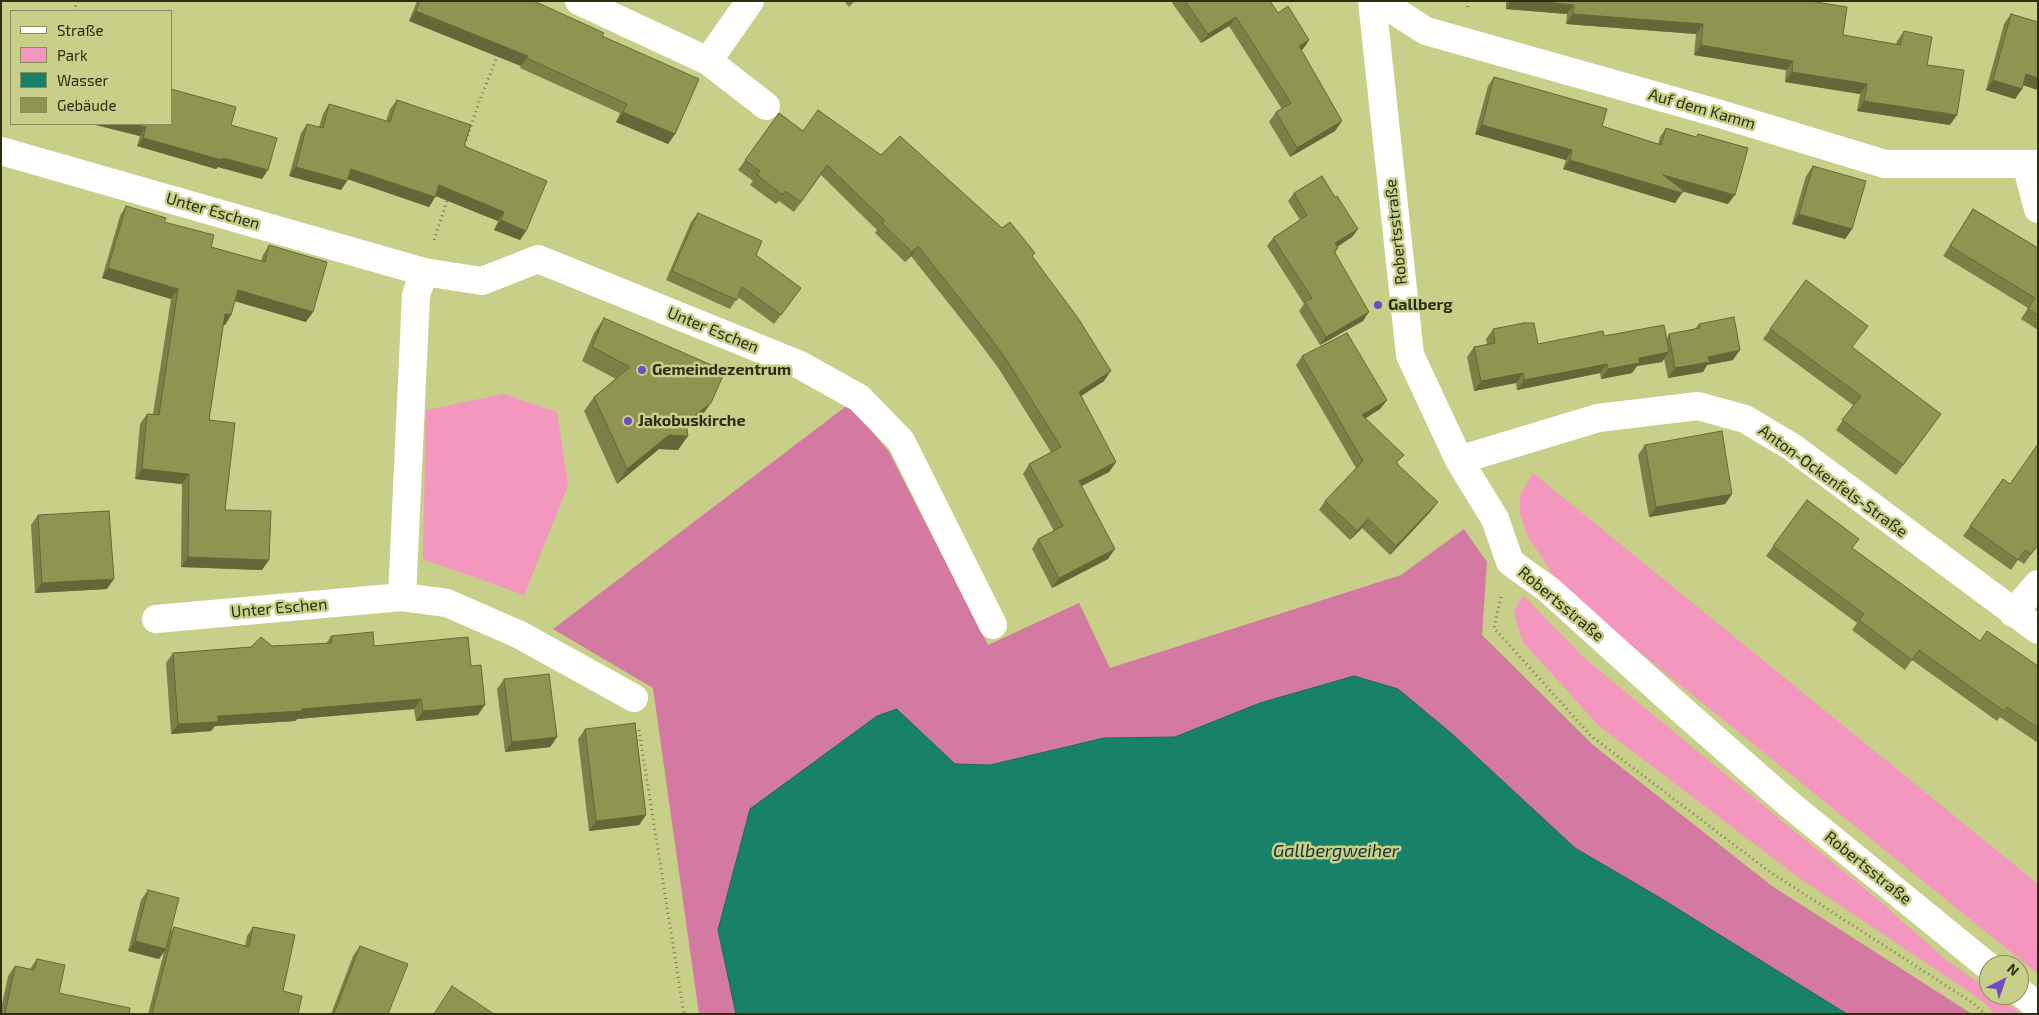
<!DOCTYPE html>
<meta charset="utf-8">
<style>
body{margin:0}
#map{position:relative;width:2039px;height:1015px;overflow:hidden;background:#c8cf89;font-family:"Exo 2",sans-serif}
canvas{display:block}
.frame{position:absolute;inset:0;border:2px solid #2c2f12;pointer-events:none}
.legend{position:absolute;left:10px;top:10px;width:162px;height:115px;box-sizing:border-box;background:#c8cf89;border:1px solid #8a8f59;margin:0;padding:6px 9px;list-style:none;font-size:15px;color:#2c2f12}
.legend li{display:flex;align-items:center;gap:10px;height:25px}
.legend b{width:25px;border:1px solid #8a8f59}
.north{position:absolute;left:1979px;top:955px;width:50px;height:50px;box-sizing:border-box;background:#c8cf89;border:1px solid #8a8f59;border-radius:50%;rotate:41deg;font-size:14px;font-weight:700;line-height:20px;text-align:center;color:#2c2f12}
.north::after{content:'';display:block;margin:auto;width:18px;height:22px;background:#704bc4;clip-path:polygon(50% 0,100% 100%,50% 72%,0 100%)}
</style>
<div id="map">
<canvas width="2039" height="1015"></canvas>
<div class="frame"></div>
<ul class="legend">
<li><b style="height:6px;background:#fff"></b>Straße</li>
<li><b style="height:14px;background:#f397be"></b>Park</li>
<li><b style="height:14px;background:#18816a"></b>Wasser</li>
<li><b style="height:14px;background:#8f9551"></b>Gebäude</li>
</ul>
<div class="north">N</div>
</div>
<script>
const ctx = document.querySelector('canvas').getContext('2d');
ctx.lineJoin = 'round';
function fill(path, color) {
  ctx.fillStyle = color;
  ctx.fill(path, 'evenodd');
}
function poly(rows) {
  const path = new Path2D();
  for (const r of rows) {
    path.moveTo(r[0], r[1]);
    for (let i = 2; i < r.length; i += 2) path.lineTo(r[i], r[i + 1]);
  }
  return path;
}
function trace(path, color, width, dash) {
  ctx.strokeStyle = color;
  ctx.lineWidth = width;
  ctx.lineCap = dash ? 'butt' : 'round';
  ctx.setLineDash(dash || []);
  ctx.stroke(path);
}
function write(font, color, halo, rows, align = 'center') {
  ctx.font = font + ' "Exo 2",sans-serif';
  ctx.lineWidth = 5;
  ctx.setLineDash([]);
  ctx.textBaseline = 'middle';
  ctx.strokeStyle = halo;
  ctx.fillStyle = color;
  for (const [text, x, y, turn = 0] of rows) {
    ctx.save();
    ctx.translate(x, y);
    ctx.rotate((+turn || 0) * Math.PI / 180);
    ctx.textAlign = isNaN(turn) ? turn : align;
    if (halo) ctx.strokeText(text, 0, 0);
    ctx.fillText(text, 0, 0);
    ctx.restore();
  }
}
const green = poly([
 [504,394,557,412,568,485,524,595,423,559,426,410],
 [1533,473,2038,884,2038,974,1565,592,1528,537,1520,514,1520,495],
 [1523,595,1583,657,1882,903,1945,959,1989,990,1989,995,1997,995,2021,1014,1995,1014,1981,1000,1798,877,1599,726,1522,641,1514,612]
]);
const forest = poly([
 [849,404,889,452,988,645,1079,603,1110,668,1401,575,1464,529,1487,562,1482,635,1593,745,1772,886,1972,1014,1847,1014,1662,899,1575,848,1451,733,1398,689,1354,676,1260,703,1175,737,1104,738,990,765,955,764,898,709,718,930,736,1014,699,1014,653,688,553,629]
]);
const water = poly([
 [1354,676,1398,689,1451,733,1575,848,1662,899,1847,1014,736,1014,718,930,750,809,877,716,897,709,955,764,990,765,1104,738,1175,737,1260,703,1354,676]
]);
const path = poly([
 [1467,1,1468,9],
 [73,11,78,1],
 [463,150,479,102,499,52],
 [434,240,448,198],
 [1501,597,1494,628,1591,736,1770,872,1973,1003,1985,1014],
 [639,730,684,1014]
]);
const street = poly([
 [579,1,708,61,750,1],
 [1372,1,1410,355,1459,460,1495,519,1510,562,1549,590,1674,703,1789,804,1989,967],
 [1379,1,1426,31,1717,113,1885,164,2038,164],
 [708,61,766,106],
 [1,151,424,272,482,281,538,259,800,365,859,398,901,441,993,625],
 [2026,164,2038,209],
 [424,272,416,295,402,597,447,603,520,635,634,698],
 [1459,460,1598,418,1698,406,1745,419,1792,447,2038,630],
 [2013,613,2038,584],
 [156,619,402,597],
 [2019,991,2038,1007]
]);
const wall = poly([
 [417,1,534,1,602,36,675,134,668,144,616,122,620,113,520,68,521,66,409,21],
 [844,1,855,1,849,7],
 [1174,1,1270,1,1278,13,1309,40,1303,49,1301,50,1342,121,1335,131,1290,157,1269,122,1276,112,1282,109,1229,26,1201,43,1172,3],
 [1506,1,1810,1,1843,35,1896,44,1897,41,1904,31,1927,65,1950,125,1857,111,1860,94,1785,82,1786,70,1694,55,1696,34,1566,24,1567,14,1506,9],
 [2011,14,2038,22,2038,90,2023,85,2022,89,2015,99,1986,90,2004,24],
 [1494,77,1602,126,1658,144,1660,137,1666,128,1696,137,1698,134,1728,204,1683,191,1675,203,1563,169,1566,160,1475,134,1488,86],
 [397,100,464,146,526,231,520,240,494,230,498,221,436,196,429,207,348,179,341,190,289,176,301,133,307,124,319,127,323,114,329,104,386,121,390,109],
 [779,113,803,131,881,155,1032,256,1104,381,1081,396,1116,462,1109,472,1081,486,1108,559,1052,588,1032,549,1038,539,1054,531,1023,474,1029,464,1051,452,999,369,976,338,911,256,905,262,875,233,877,230,821,175,794,212,779,201,776,204,750,185,753,181,738,170],
 [92,124,231,125,262,179,218,167,216,169,137,146,140,136],
 [1813,166,1852,229,1845,239,1792,224,1806,176],
 [1294,193,1335,197,1358,229,1352,237,1337,247,1338,248,1335,253,1363,321,1320,345,1299,311,1304,304,1267,246,1273,238,1300,220,1288,201],
 [126,206,164,222,211,247,261,261,263,255,269,245,306,322,235,301,231,315,225,325,223,325,209,420,225,510,262,570,181,567,182,484,135,479,140,424,147,414,153,414,171,299,102,278,120,216],
 [1973,209,2038,248,2038,330,2021,319,2028,308,1943,256],
 [698,213,756,255,801,288,774,324,738,297,730,309,666,280,691,222],
 [1806,280,1852,347,1934,424,1896,475,1836,430,1853,405,1763,339],
 [604,318,701,417,687,428,678,450,659,449,617,484,584,411,594,397,616,379,582,361,594,333],
 [1699,324,1733,360,1707,365,1703,372,1668,378,1664,358,1662,362,1637,366,1632,373,1601,379,1600,373,1517,390,1516,383,1474,391,1467,357,1474,347,1487,344,1486,339,1493,329,1538,344,1604,336,1667,338,1669,334,1695,329],
 [1302,356,1387,400,1380,409,1366,418,1431,511,1390,555,1362,528,1350,540,1319,510,1325,501,1356,468,1296,365],
 [1645,445,1732,494,1725,504,1649,517,1638,455],
 [2003,479,2038,545,2024,564,2018,560,2011,570,1963,536],
 [1807,500,1852,548,1980,641,2038,666,2038,743,2000,717,1997,721,1912,660,1905,670,1852,630,1857,623,1766,556],
 [38,515,107,589,35,593,31,525],
 [331,636,374,646,471,666,478,715,416,721,414,709,297,719,295,721,215,726,211,731,171,734,166,663,173,653,326,644],
 [504,679,557,737,550,747,505,752,497,689],
 [585,729,646,815,639,825,589,831,578,739],
 [148,890,170,933,174,927,245,946,247,936,253,927,283,991,298,1014,148,1014,164,952,159,959,128,951,141,900],
 [360,946,388,1014,331,1014,353,956],
 [37,959,59,993,129,1014,1,1014,1,1009,8,976,15,966,30,969]
]);
const shadedWall = poly([
 [1511,1,1534,1,1574,5,1567,14,1506,9],
 [416,11,528,56,521,66,409,21],
 [1573,14,1703,24,1696,34,1566,24],
 [1236,17,1229,26,1201,43,1208,34],
 [1309,40,1303,49,1292,56,1299,46],
 [1701,45,1793,61,1786,70,1694,55],
 [1792,72,1867,84,1860,94,1785,82],
 [2026,74,2038,78,2038,90,2019,84],
 [1993,80,2022,89,2015,99,1986,90],
 [1864,101,1957,115,1950,125,1857,111],
 [623,112,675,134,668,144,616,122],
 [1342,121,1335,131,1290,157,1297,148],
 [92,124,133,124,146,127,140,136],
 [1482,125,1572,150,1566,160,1475,134],
 [143,138,223,158,268,170,262,179,218,167,216,169,137,146],
 [1570,160,1682,193,1675,203,1563,169],
 [296,167,347,181,341,190,289,176],
 [351,169,435,197,429,207,344,178],
 [1663,175,1735,195,1728,204,1656,184],
 [439,185,504,212,498,221,433,195],
 [1799,214,1852,229,1845,239,1792,224],
 [501,220,526,231,520,240,494,230],
 [1358,229,1352,237,1329,252,1335,243],
 [918,246,911,256,905,262,912,252],
 [108,268,178,289,171,299,102,278],
 [238,290,313,312,306,322,231,300],
 [1369,312,1363,321,1320,345,1326,337],
 [225,314,231,315,225,325,218,324],
 [1740,350,1733,360,1707,365,1703,372,1668,378,1675,368,1708,357],
 [1669,352,1662,362,1637,366,1632,373,1601,379,1608,369,1639,358],
 [1607,364,1600,373,1517,390,1524,380],
 [1111,371,1104,381,1072,402,1079,392],
 [1523,373,1516,383,1474,391,1481,381],
 [1387,400,1380,409,1356,424,1362,415],
 [711,403,701,417,677,436,688,436,678,450,659,449,617,484,627,469,669,435],
 [1116,462,1109,472,1072,491,1079,481],
 [142,469,189,474,182,484,135,479],
 [1732,494,1725,504,1649,517,1656,507],
 [1438,502,1431,511,1390,555,1396,546],
 [1368,519,1362,528,1350,540,1357,531],
 [1115,549,1108,559,1052,588,1059,578],
 [188,557,269,560,262,570,181,567],
 [114,579,107,589,35,593,42,583],
 [421,699,414,709,297,719,295,721,215,726,211,731,171,734,178,724,218,716],
 [485,705,478,715,416,721,423,711],
 [557,737,550,747,505,752,512,742],
 [646,815,639,825,589,831,596,821],
 [135,941,166,949,159,959,128,951]
]);
const building = poly([
 [420,1,534,1,604,33,602,36,699,79,675,134,623,112,627,104,527,58,528,56,416,11,420,1],
 [1185,1,1270,1,1278,13,1288,6,1309,40,1299,46,1342,121,1297,148,1276,112,1291,103,1236,17,1208,34,1185,1],
 [1534,1,1810,1,1847,7,1843,35,1900,45,1904,31,1932,37,1927,65,1964,70,1957,115,1864,101,1867,84,1792,72,1793,61,1701,45,1703,24,1573,14,1574,5,1534,1],
 [2011,14,2038,22,2038,78,2026,74,2022,89,1993,80,2011,14],
 [1494,77,1607,109,1602,126,1661,145,1666,128,1696,137,1698,134,1748,148,1735,195,1663,175,1683,190,1682,193,1570,160,1572,150,1482,125,1494,77],
 [171,89,236,107,231,125,277,138,268,170,223,158,222,160,143,138,146,127,133,124,171,124,171,89],
 [397,100,471,125,464,146,547,181,526,231,501,220,504,212,439,185,435,197,351,169,347,181,296,167,307,124,323,128,329,104,390,122,397,100],
 [818,110,881,155,900,136,1002,228,1010,222,1035,253,1032,256,1078,318,1111,371,1079,392,1116,462,1079,481,1115,549,1059,578,1038,539,1063,526,1029,464,1061,447,1006,359,983,328,918,246,912,252,882,223,885,221,827,165,801,202,785,191,783,195,757,175,760,171,745,160,779,113,803,131,818,110],
 [1813,166,1866,181,1852,229,1799,214,1813,166],
 [1322,176,1335,197,1337,196,1358,229,1335,243,1338,248,1334,251,1369,312,1326,337,1305,302,1312,298,1273,238,1307,215,1294,193,1322,176],
 [126,206,166,218,164,222,214,235,211,247,265,262,269,245,327,262,313,312,238,290,231,315,225,314,209,420,235,423,225,510,271,511,269,560,188,557,189,474,142,469,147,414,159,415,178,289,108,268,126,206],
 [1973,209,2038,248,2038,315,2028,309,2035,298,1950,246,1973,209],
 [698,213,762,241,756,255,801,288,781,315,742,287,737,300,672,271,698,213],
 [1806,280,1868,326,1852,347,1941,414,1903,465,1842,420,1861,396,1770,329,1806,280],
 [1734,317,1740,350,1708,357,1710,362,1675,368,1669,334,1700,328,1699,324,1734,317],
 [604,318,725,371,711,403,686,422,688,436,669,435,627,469,594,397,630,367,592,347,604,318],
 [1524,323,1534,323,1538,344,1603,331,1604,336,1664,325,1669,352,1639,358,1639,363,1608,369,1607,364,1524,380,1523,373,1481,381,1474,347,1495,343,1493,329,1524,323],
 [1347,333,1387,400,1362,415,1404,455,1396,463,1438,502,1396,546,1368,519,1357,531,1325,501,1363,461,1302,356,1347,333],
 [1722,431,1732,494,1656,507,1645,445,1722,431],
 [2038,444,2038,545,2031,554,2025,550,2018,560,1970,526,2003,479,2010,484,2038,444],
 [1807,500,1859,539,1852,548,1980,641,1987,631,2038,666,2038,728,2007,707,2004,711,1919,650,1912,660,1859,620,1864,614,1773,546,1807,500],
 [109,511,114,579,42,583,38,515,109,511],
 [373,632,374,646,468,637,471,666,481,665,485,705,423,711,421,699,302,709,302,711,218,716,218,722,178,724,173,653,251,647,261,637,272,646,332,643,331,636,373,632],
 [549,674,557,737,512,742,504,679,549,674],
 [635,723,646,815,596,821,585,729,635,723],
 [148,890,179,898,166,949,135,941,148,890],
 [174,927,249,947,253,927,295,935,283,991,302,996,298,1014,152,1014,174,927],
 [360,946,408,964,388,1014,334,1014,360,946],
 [37,959,65,965,59,993,130,1008,129,1014,5,1014,15,966,34,970,37,959],
 [452,986,494,1014,434,1014,452,986]
]);
const markers = [
 [1378,305,5,"#704bc4"],
 [642,370,5,"#704bc4"],
 [628,421,5,"#704bc4"]
];
const streetNames = [
 ["Auf dem Kamm",1702,109,16],
 ["Unter Eschen",213,211,16],
 ["Robertsstraße",1396,232,-96],
 ["Unter Eschen",713,330,22],
 ["Anton-Ockenfels-Straße",1833,481,36],
 ["Robertsstraße",1561,604,40],
 ["Unter Eschen",279,608,-5],
 ["Robertsstraße",1868,868,39]
];
const poiNames = [
 ["Gallberg",1388,305],
 ["Gemeindezentrum",652,370],
 ["Jakobuskirche",638,421]
];
const waterNames = [
 ["Gallbergweiher",1336,851]
];
fill(green, '#f397be');
fill(forest, '#d479a1');
fill(water, '#18816a');
trace(water, '#1e6850', 1);
trace(path, '#767b4b', 3, [1, 4]);
trace(street, '#fff', 28);
fill(wall, '#7b8046');
fill(shadedWall, '#646839');
fill(building, '#8f9551');
trace(building, '#646839', 1);
for (const [x, y, r, color] of markers) {
  const dot = new Path2D();
  dot.arc(x, y, r, 0, 2 * Math.PI);
  ctx.fillStyle = color;
  ctx.fill(dot);
  trace(dot, '#c8cf89', 2);
}
write('16px', '#2c2f12', '#c8cf89', streetNames);
write('bold 16px', '#2c2f12', '#c8cf89', poiNames, 'left');
write('italic 18px', '#192f28', '#c8cf89', waterNames);
</script>
